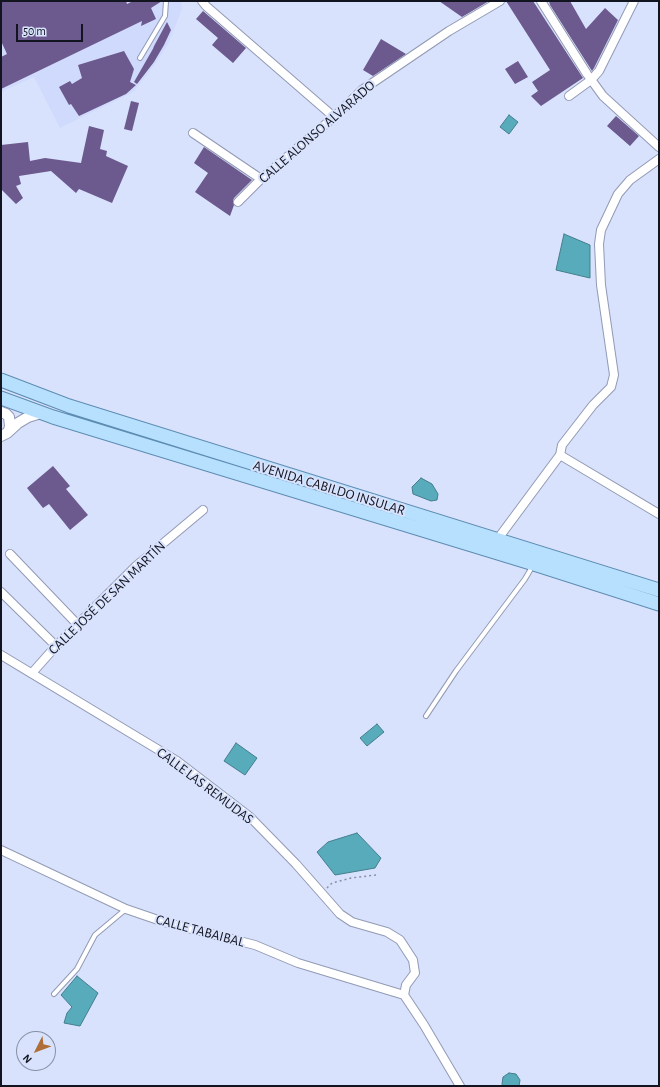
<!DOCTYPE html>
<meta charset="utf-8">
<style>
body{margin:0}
#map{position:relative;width:660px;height:1087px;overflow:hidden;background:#d8e2fd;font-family:"Alegreya Sans",sans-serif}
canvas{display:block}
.frame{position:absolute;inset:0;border:2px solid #12151f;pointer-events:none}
.north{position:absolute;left:16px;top:1031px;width:40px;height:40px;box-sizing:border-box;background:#d8e2fd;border:1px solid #8990a4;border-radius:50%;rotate:228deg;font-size:11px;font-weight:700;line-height:16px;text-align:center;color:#12151f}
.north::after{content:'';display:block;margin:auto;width:14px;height:18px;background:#af6e38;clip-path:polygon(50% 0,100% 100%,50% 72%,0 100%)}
.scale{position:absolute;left:16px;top:24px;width:67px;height:18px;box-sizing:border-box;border:2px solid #12151f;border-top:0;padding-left:5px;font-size:12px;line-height:14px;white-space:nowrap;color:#12151f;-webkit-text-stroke:3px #d8e2fd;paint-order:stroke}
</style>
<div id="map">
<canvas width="660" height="1087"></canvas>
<div class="frame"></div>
<div class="north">N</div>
<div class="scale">50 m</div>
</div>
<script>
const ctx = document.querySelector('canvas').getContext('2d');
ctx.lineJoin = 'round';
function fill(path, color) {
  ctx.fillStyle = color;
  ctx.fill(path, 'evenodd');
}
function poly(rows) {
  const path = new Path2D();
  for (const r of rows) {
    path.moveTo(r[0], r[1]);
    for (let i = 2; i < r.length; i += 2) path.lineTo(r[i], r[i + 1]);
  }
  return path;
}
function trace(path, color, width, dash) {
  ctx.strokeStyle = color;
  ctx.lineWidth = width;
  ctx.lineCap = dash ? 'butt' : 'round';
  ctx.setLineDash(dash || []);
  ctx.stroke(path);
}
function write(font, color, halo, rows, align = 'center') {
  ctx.font = font + ' "Alegreya Sans",sans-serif';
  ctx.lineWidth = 4;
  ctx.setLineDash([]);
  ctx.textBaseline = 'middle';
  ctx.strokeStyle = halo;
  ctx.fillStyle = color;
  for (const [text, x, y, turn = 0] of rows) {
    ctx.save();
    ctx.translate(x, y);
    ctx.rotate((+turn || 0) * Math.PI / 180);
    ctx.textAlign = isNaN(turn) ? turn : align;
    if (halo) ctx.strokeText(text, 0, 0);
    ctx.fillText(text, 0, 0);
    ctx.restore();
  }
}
const built = poly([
 [1,1,181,1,182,9,168,44,155,64,133,92,60,128,34,77,1,92]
]);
const water = poly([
 [509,115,518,122,509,134,500,127,509,115],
 [564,234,590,245,590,278,556,270,564,234],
 [421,478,432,484,438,494,437,500,431,501,413,494,412,487,421,478],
 [377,724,384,732,367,746,360,738,377,724],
 [236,743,257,758,245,775,224,761,236,743],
 [357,833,381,858,375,868,335,875,317,852,328,842,357,833],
 [77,976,98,993,80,1026,64,1023,67,1013,72,1007,61,995,77,976],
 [509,1073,516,1074,520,1080,519,1086,503,1086,502,1084,503,1077,509,1073]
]);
const building = poly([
 [1,1,126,1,127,4,133,1,162,1,151,8,156,19,141,26,142,21,1,89,1,57,7,54,1,41],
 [439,1,489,1,462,17],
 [506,1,533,1,583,78,541,106,531,96,538,91,532,82,550,70],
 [549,1,570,1,586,29,605,8,618,20,594,68,592,71,550,5],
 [203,11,246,48,233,63,212,45,218,38,196,19],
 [167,22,171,30,164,45,154,62,137,84,134,82,154,47,153,48],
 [381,39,406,54,373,76,363,70],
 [124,51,134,69,130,82,136,85,126,94,79,116,71,104,69,105,59,87,70,81,72,84,82,78,78,65],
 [518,61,528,77,515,84,505,69],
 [131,101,139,103,132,131,124,129],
 [616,116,639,136,630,146,607,126],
 [89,126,104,130,100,149,107,151,106,156,128,166,112,203,79,189,76,193,51,171,19,176,21,184,16,186,23,198,16,204,1,189,1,145,28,142,30,161,45,158,81,163],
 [204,147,252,180,234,198,233,201,234,205,230,216,195,192,208,173,194,163],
 [53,466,70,486,66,489,88,515,70,530,49,504,43,508,27,488]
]);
const path = poly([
 [327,888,332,883,351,878,376,875]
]);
const service = poly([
 [140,58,165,16,166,1],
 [426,716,456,671,525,579,532,567],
 [54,994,77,969,95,935,126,909]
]);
const minor = poly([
 [202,1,206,6,334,117],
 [541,1,587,74,603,96,659,147],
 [569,96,591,80,599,71,634,1],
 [193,133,261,179],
 [238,202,261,179,334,117,362,90,449,31,500,1],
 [560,455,659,514],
 [497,540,560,455,562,445,593,405,611,387,614,375,601,285,599,244,601,230,618,194,630,180,659,159],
 [10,554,78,625],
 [1,592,56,646],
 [1,655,177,761,250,817,296,864,340,914,352,922,387,932,400,940,413,960,415,973,406,985,404,995],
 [32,673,56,646,136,566,203,510],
 [1,850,126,909,164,922,255,945,298,963,404,995],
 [404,995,424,1025,460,1086]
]);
const tertiary = poly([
 [1,412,6,414,9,417,10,426,9,430],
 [1,436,7,433,18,423,28,417,41,413]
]);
const primary = poly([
 [1,380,69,406,659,590],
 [1,398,53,417,534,564,659,604]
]);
const streetNames = [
 ["CALLE ALONSO ALVARADO",317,132,-41],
 ["AVENIDA CABILDO INSULAR",329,488,17],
 ["CALLE JOSÉ DE SAN MARTÍN",107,598,-44],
 ["CALLE LAS REMUDAS",205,786,37],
 ["CALLE TABAIBAL",200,931,15]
];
fill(built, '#cfdafd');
fill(water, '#58abbb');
trace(water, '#437e8c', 1);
fill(building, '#6c598d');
trace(service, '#929ab4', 6);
trace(minor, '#929ab4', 10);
trace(tertiary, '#929ab4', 12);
trace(primary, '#5e8cb1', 15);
trace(path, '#8990a4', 1.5, [2, 3]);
trace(service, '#fff', 4);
trace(minor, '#fff', 8);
trace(tertiary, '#fff', 10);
trace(primary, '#b7e0ff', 13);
write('14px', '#12151f', '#d8e2fd', streetNames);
</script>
